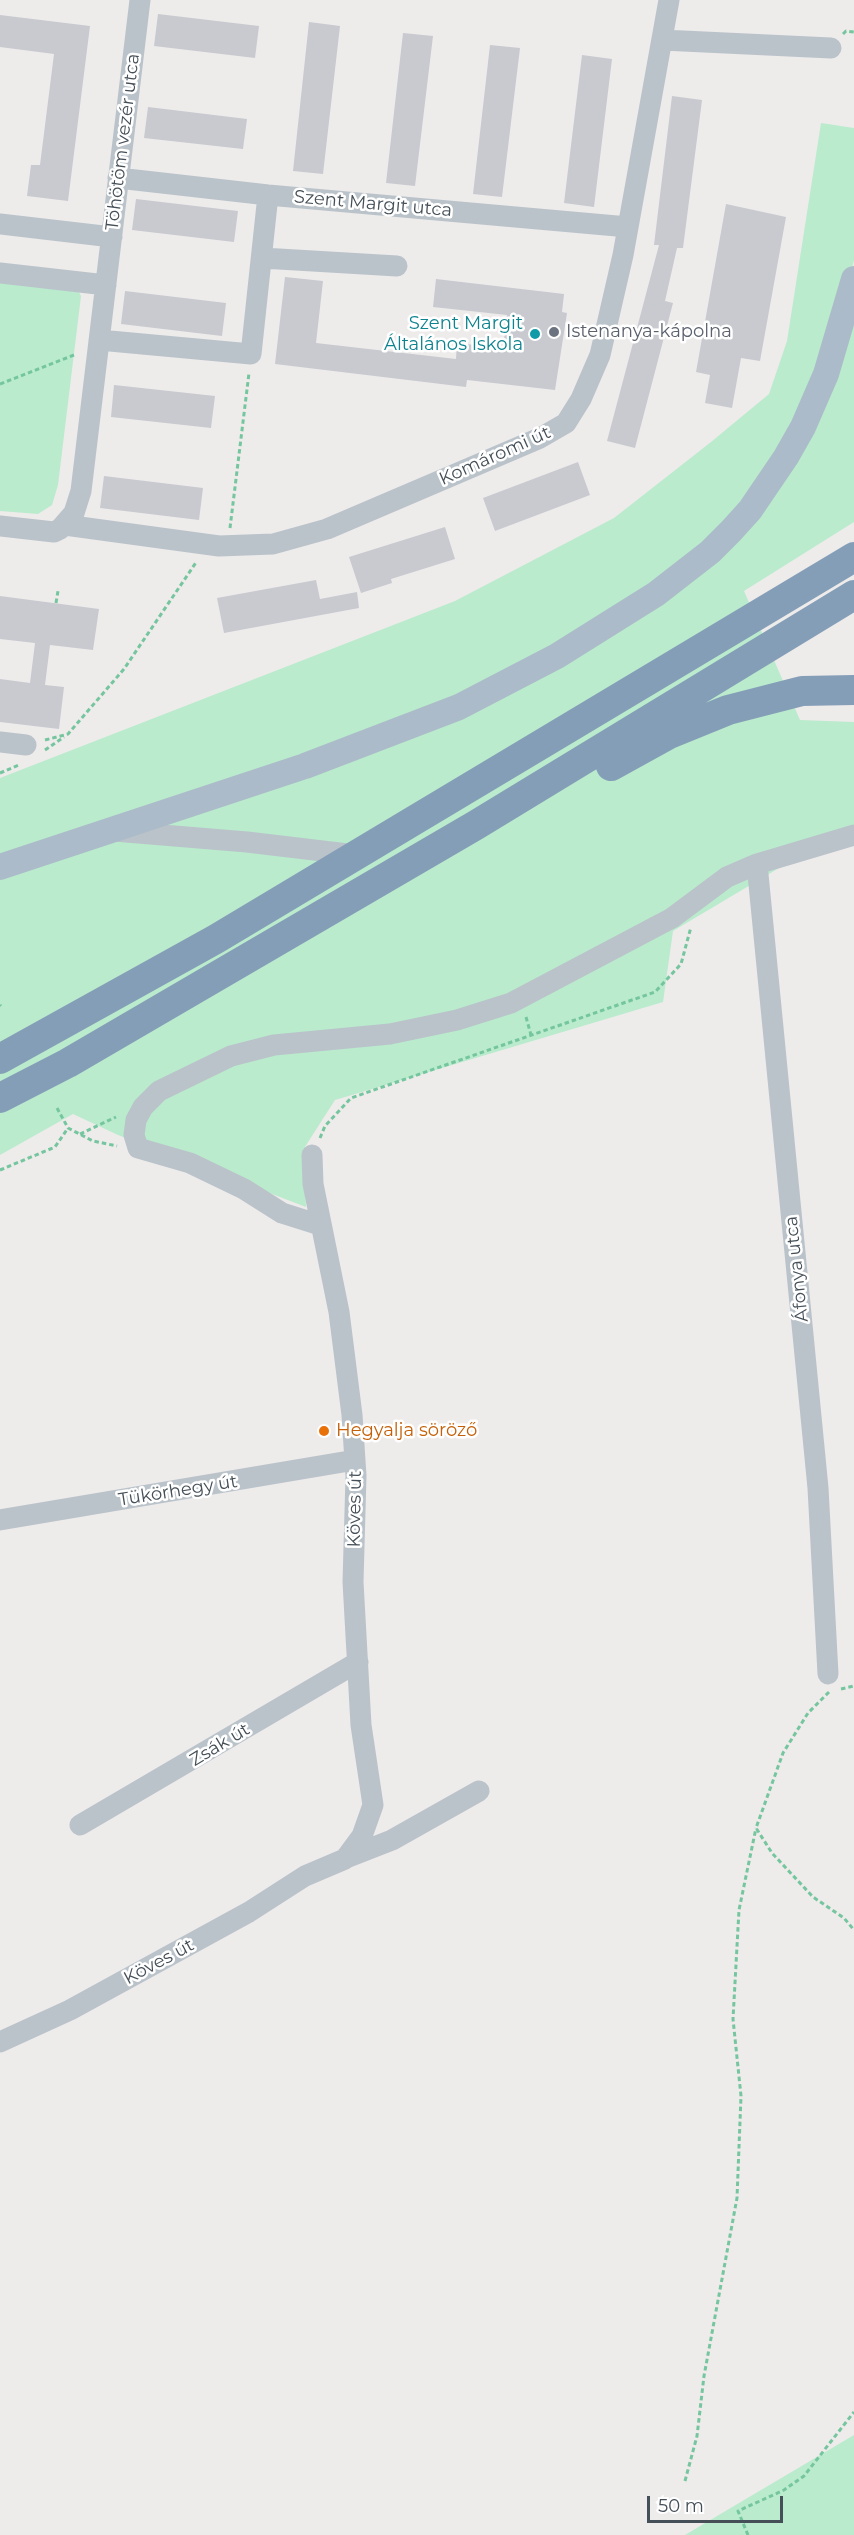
<!DOCTYPE html>
<meta charset="utf-8">
<style>
body{margin:0}
#map{position:relative;width:854px;height:2535px;overflow:hidden;background:#eeebeb;font-family:Montserrat,sans-serif}
canvas{display:block}
.scale{position:absolute;left:647px;top:2496px;width:136px;height:27px;box-sizing:border-box;border:3px solid #454f57;border-top:0;padding-left:8px;font-size:18px;line-height:21px;white-space:nowrap;color:#454f57;-webkit-text-stroke:4px #fff;paint-order:stroke}
</style>
<div id="map">
<canvas width="854" height="2535"></canvas>
<div class="scale">50 m</div>
</div>
<script>
const ctx = document.querySelector('canvas').getContext('2d');
ctx.lineJoin = 'round';
function fill(path, color) {
  ctx.fillStyle = color;
  ctx.fill(path, 'evenodd');
}
function poly(rows) {
  const path = new Path2D();
  for (const r of rows) {
    path.moveTo(r[0], r[1]);
    for (let i = 2; i < r.length; i += 2) path.lineTo(r[i], r[i + 1]);
  }
  return path;
}
function trace(path, color, width, dash) {
  ctx.strokeStyle = color;
  ctx.lineWidth = width;
  ctx.lineCap = dash ? 'butt' : 'round';
  ctx.setLineDash(dash || []);
  ctx.stroke(path);
}
function write(font, color, halo, rows, align = 'center') {
  ctx.font = font + ' Montserrat,sans-serif';
  ctx.lineWidth = 5;
  ctx.setLineDash([]);
  ctx.textBaseline = 'middle';
  ctx.strokeStyle = halo;
  ctx.fillStyle = color;
  for (const [text, x, y, turn = 0] of rows) {
    ctx.save();
    ctx.translate(x, y);
    ctx.rotate((+turn || 0) * Math.PI / 180);
    ctx.textAlign = isNaN(turn) ? turn : align;
    if (halo) ctx.strokeText(text, 0, 0);
    ctx.fillText(text, 0, 0);
    ctx.restore();
  }
}
const green = poly([
 [821,123,854,128,854,260,839,325,854,323,854,522,744,591,800,720,854,722,854,844,779,868,673,931,663,1002,335,1100,303,1150,306,1207,118,1135,73,1114,0,1155,0,778,455,601,614,518,711,442,769,394,787,341],
 [0,273,79,292,81,296,58,485,52,505,38,514,0,511],
 [854,2435,854,2535,685,2535]
]);
const building = poly([
 [158,14,259,26,255,58,154,46],
 [0,15,90,26,68,201,27,196,31,165,40,165,54,54,0,47],
 [309,22,340,26,323,174,293,171],
 [403,33,433,36,415,186,386,183],
 [490,45,520,48,502,197,473,194],
 [582,55,612,59,594,207,564,203],
 [672,96,702,100,683,248,677,248,665,301,673,303,635,448,607,441,659,245,654,245],
 [148,107,247,119,243,149,144,138],
 [136,199,238,211,234,242,132,230],
 [726,204,786,217,760,361,741,358,732,408,705,403,710,375,696,372],
 [285,277,323,281,316,343,456,359,457,343,503,348,507,315,433,307,436,279,564,294,562,312,567,313,555,390,467,380,466,387,275,364],
 [125,291,226,303,222,336,121,324],
 [114,385,215,396,211,428,111,417],
 [578,462,590,495,495,531,483,498],
 [104,476,203,488,199,520,100,508],
 [445,527,455,559,391,579,392,583,361,593,349,557],
 [316,580,320,599,357,592,359,608,224,633,217,598],
 [0,596,99,609,93,650,50,645,45,685,64,687,59,729,0,722,0,679,30,683,35,643,0,639]
]);
const path = poly([
 [843,34,846,31,854,32],
 [0,384,74,355],
 [230,528,249,373],
 [56,603,58,591],
 [45,740,68,734,124,669,197,561],
 [45,750,64,737],
 [0,773,19,765],
 [0,1005,1,1006],
 [526,1017,531,1035],
 [57,1108,68,1128,93,1141,117,1146],
 [80,1134,116,1117],
 [320,1138,325,1126,351,1098,655,992,681,964,691,927],
 [0,1170,55,1147,68,1128],
 [841,1689,854,1686],
 [829,1692,808,1713,783,1753,756,1828,772,1853,813,1897,844,1918,854,1930],
 [685,2481,697,2436,704,2376,737,2198,741,2096,733,2019,739,1910,756,1828],
 [748,2535,738,2511,784,2490,804,2476,854,2412]
]);
const minor = poly([
 [662,40,831,48],
 [118,178,268,195,628,227],
 [0,224,112,237],
 [262,258,397,266],
 [0,273,106,285],
 [99,340,251,354,268,195],
 [65,525,219,546,273,544,327,529,540,438,566,423,581,399,600,355,623,255,669,0],
 [0,526,54,532,60,529,74,513,81,491,140,0],
 [0,742,26,745],
 [114,831,247,842,356,855],
 [757,864,818,1488,828,1674],
 [320,1225,282,1213,244,1189,190,1163,138,1148,134,1135,136,1120,143,1107,159,1091,231,1056,274,1045,390,1034,457,1020,511,1003,672,918,727,877,757,864,854,835],
 [0,1520,355,1460],
 [80,1825,358,1662],
 [346,1858,392,1840,479,1791],
 [0,2042,70,2010,249,1912,305,1876,345,1859,362,1836,373,1805,361,1725,353,1582,356,1476,352,1415,339,1312,313,1184,312,1155]
]);
const major = poly([
 [0,867,305,766,459,707,557,656,656,594,710,552,731,531,750,510,786,457,803,427,826,374,854,279]
]);
const highway = poly([
 [611,766,669,734,728,710,802,691,854,690],
 [0,1059,216,939,854,557],
 [0,1098,68,1063,476,825,854,595]
]);
const markers = [
 [554,332,6,"#6b7280"],
 [535,334,6,"#0f9aa8"],
 [324,1431,6,"#e8710a"]
];
const streetNames = [
 ["Töhötöm vezér utca",123,142,-83],
 ["Szent Margit utca",373,204,5],
 ["Komáromi út",495,456,-24],
 ["Áfonya utca",797,1269,-96],
 ["Tükörhegy út",178,1491,-9],
 ["Köves út",355,1509,-89],
 ["Zsák út",220,1745,-31],
 ["Köves út",159,1962,-28]
];
const cultureNames = [
 ["Szent Margit",523,324],
 ["Általános Iskola",523,345]
];
const worshipNames = [
 ["Istenanya-kápolna",566,332]
];
const foodNames = [
 ["Hegyalja söröző",336,1431]
];
fill(green, '#baebcd');
fill(building, '#c8cad0');
trace(path, '#75c69e', 3, [4.5, 3]);
trace(minor, '#bac3ca', 21);
trace(major, '#acbbc9', 26);
trace(highway, '#859eb8', 30);
for (const [x, y, r, color] of markers) {
  const dot = new Path2D();
  dot.arc(x, y, r, 0, 2 * Math.PI);
  ctx.fillStyle = color;
  ctx.fill(dot);
  trace(dot, '#fff', 2);
}
write('18px', '#454f57', '#fff', streetNames);
write('18px', '#0d838f', '#fff', cultureNames, 'right');
write('18px', '#5b616d', '#fff', worshipNames, 'left');
write('18px', '#c56008', '#fff', foodNames, 'left');
</script>
